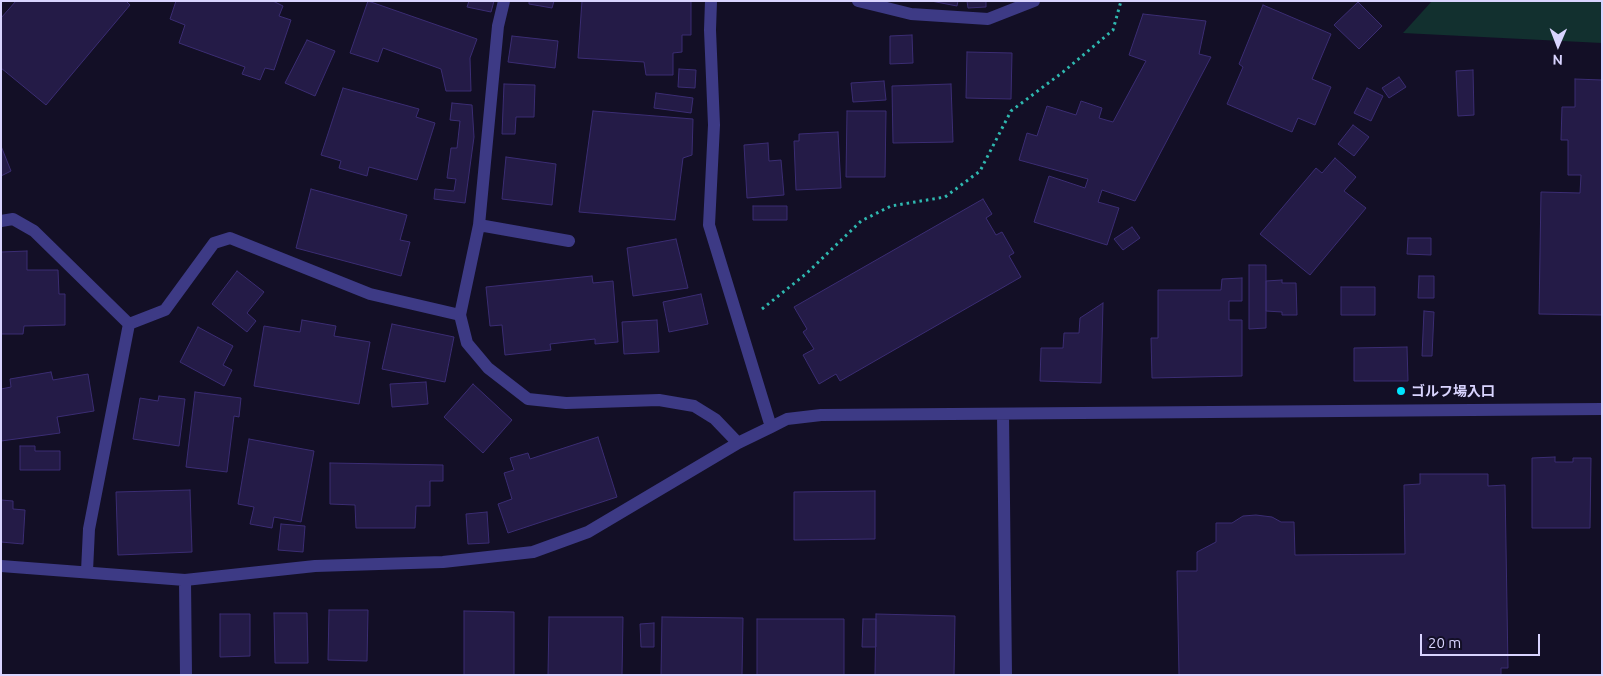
<!DOCTYPE html>
<meta charset="utf-8">
<style>
body{margin:0}
#map{position:relative;width:1603px;height:676px;overflow:hidden;background:#130f26;font-family:Ubuntu,sans-serif}
canvas{display:block}
.frame{position:absolute;inset:0;border:2px solid #d9d4ff;pointer-events:none}
.north{position:absolute;left:1533px;top:20px;width:50px;height:50px;-webkit-text-stroke:4px #130f26;paint-order:stroke;rotate:181deg;font-size:14px;font-weight:700;line-height:20px;text-align:center;color:#d9d4ff}
.north::after{content:'';display:block;margin:auto;width:18px;height:22px;background:#d9d4ff;clip-path:polygon(50% 0,100% 100%,50% 72%,0 100%)}
.scale{position:absolute;left:1420px;top:634px;width:120px;height:22px;box-sizing:border-box;border:2px solid #d9d4ff;border-top:0;padding-left:6px;font-size:15px;line-height:18px;white-space:nowrap;color:#d9d4ff;-webkit-text-stroke:4px #130f26;paint-order:stroke}
</style>
<div id="map">
<canvas width="1603" height="676"></canvas>
<div class="frame"></div>
<div class="north">N</div>
<div class="scale">20 m</div>
</div>
<script>
const ctx = document.querySelector('canvas').getContext('2d');
ctx.lineJoin = 'round';
function fill(path, color) {
  ctx.fillStyle = color;
  ctx.fill(path, 'evenodd');
}
function poly(rows) {
  const path = new Path2D();
  for (const r of rows) {
    path.moveTo(r[0], r[1]);
    for (let i = 2; i < r.length; i += 2) path.lineTo(r[i], r[i + 1]);
  }
  return path;
}
function trace(path, color, width, dash) {
  ctx.strokeStyle = color;
  ctx.lineWidth = width;
  ctx.lineCap = dash ? 'butt' : 'round';
  ctx.setLineDash(dash || []);
  ctx.stroke(path);
}
function write(font, color, halo, rows, align = 'center') {
  ctx.font = font + ' Ubuntu,"Noto Sans JP",sans-serif';
  ctx.lineWidth = 4;
  ctx.setLineDash([]);
  ctx.textBaseline = 'middle';
  ctx.strokeStyle = halo;
  ctx.fillStyle = color;
  for (const [text, x, y, turn = 0] of rows) {
    ctx.save();
    ctx.translate(x, y);
    ctx.rotate((+turn || 0) * Math.PI / 180);
    ctx.textAlign = isNaN(turn) ? turn : align;
    if (halo) ctx.strokeText(text, 0, 0);
    ctx.fillText(text, 0, 0);
    ctx.restore();
  }
}
const green = poly([
 [1432,1,1602,1,1602,43,1403,33]
]);
const building = poly([
 [16,1,126,1,130,5,46,105,1,68,1,18,16,1],
 [176,1,273,1,283,6,279,16,291,20,274,70,265,68,260,80,242,74,245,67,179,43,185,25,170,19,176,1],
 [368,1,477,39,470,58,471,91,446,91,441,69,383,48,378,62,350,53,368,1],
 [469,1,494,1,491,12,467,7,469,1],
 [529,1,554,1,552,8,529,4,529,1],
 [582,1,691,1,691,35,682,35,682,52,673,53,673,75,646,75,644,62,578,58,582,1],
 [931,1,958,1,957,6,931,1],
 [967,1,986,1,986,7,968,8,967,1],
 [1358,2,1382,26,1359,49,1334,25,1358,2],
 [1263,5,1331,34,1312,79,1331,87,1315,125,1298,118,1292,132,1227,104,1243,67,1239,64,1263,5],
 [1143,14,1206,21,1199,54,1211,57,1135,201,1102,190,1098,202,1119,208,1107,245,1034,222,1049,176,1085,188,1088,179,1019,160,1027,133,1037,136,1047,106,1076,115,1081,101,1102,108,1099,118,1113,122,1146,61,1129,55,1143,14],
 [912,35,913,63,890,64,890,36,912,35],
 [512,36,558,41,555,68,508,62,512,36],
 [307,40,335,51,315,96,285,83,307,40],
 [967,52,1012,53,1011,99,966,98,967,52],
 [679,69,696,70,695,88,678,87,679,69],
 [1473,70,1474,115,1458,116,1456,71,1473,70],
 [1399,77,1406,87,1389,98,1382,88,1399,77],
 [1575,79,1602,80,1602,315,1539,314,1541,192,1580,193,1581,175,1568,175,1568,140,1561,140,1562,107,1575,107,1575,79],
 [884,81,886,100,853,102,851,83,884,81],
 [504,84,535,85,534,117,516,117,515,134,502,134,504,84],
 [951,84,953,142,893,143,892,86,951,84],
 [343,88,419,109,416,117,435,123,417,180,369,167,367,176,339,168,341,161,321,155,343,88],
 [1367,88,1383,96,1371,121,1354,113,1367,88],
 [656,93,693,98,691,113,654,108,656,93],
 [452,103,472,105,474,137,465,203,434,199,435,189,454,191,456,179,447,178,451,148,457,148,460,121,450,120,452,103],
 [593,111,693,119,692,155,683,158,675,220,579,212,593,111],
 [847,111,886,111,885,177,846,177,847,111],
 [1353,125,1369,137,1354,156,1338,144,1353,125],
 [838,132,841,188,796,190,794,141,799,141,799,134,838,132],
 [768,143,769,161,781,160,784,195,747,198,744,145,768,143],
 [1,146,11,171,1,176,1,146],
 [506,157,556,164,552,205,502,199,506,157],
 [1335,158,1356,177,1344,191,1366,208,1310,275,1260,234,1316,168,1322,173,1335,158],
 [311,189,407,215,400,240,410,242,401,276,296,248,311,189],
 [983,199,992,214,986,218,996,235,1002,232,1014,253,1009,256,1021,277,840,381,836,374,819,384,803,355,814,349,803,332,807,329,794,307,983,199],
 [753,206,787,206,787,220,753,220,753,206],
 [1132,227,1140,238,1123,250,1114,239,1132,227],
 [1408,238,1431,238,1431,255,1407,254,1408,238],
 [676,239,688,288,633,296,627,248,676,239],
 [27,251,27,270,58,270,59,294,65,294,65,325,24,326,23,334,1,334,1,252,27,251],
 [1249,265,1266,265,1266,328,1249,329,1249,265],
 [237,271,264,292,247,313,256,321,247,332,212,304,237,271],
 [592,276,593,283,613,281,618,342,595,344,595,339,550,344,551,350,505,355,502,325,490,326,486,287,592,276],
 [1419,276,1434,276,1434,298,1418,298,1419,276],
 [1242,278,1242,301,1229,301,1229,320,1242,320,1242,376,1152,378,1151,338,1158,338,1158,290,1221,290,1222,279,1242,278],
 [1282,280,1282,283,1296,283,1297,315,1282,315,1282,312,1266,311,1266,281,1282,280],
 [1341,287,1375,287,1375,315,1341,315,1341,287],
 [701,294,708,324,669,332,663,302,701,294],
 [1103,303,1101,383,1040,381,1041,348,1063,348,1064,333,1079,333,1080,318,1103,303],
 [1424,311,1434,312,1432,356,1422,356,1424,311],
 [302,320,336,326,334,336,370,342,359,404,254,386,264,326,300,332,302,320],
 [657,320,659,352,624,354,622,322,657,320],
 [392,324,454,337,445,382,382,369,392,324],
 [198,327,233,346,223,365,232,370,224,386,180,362,198,327],
 [1407,347,1408,381,1354,381,1354,348,1407,347],
 [51,372,53,380,88,374,94,411,57,417,60,433,1,441,1,389,11,387,10,379,51,372],
 [426,382,428,404,392,407,390,384,426,382],
 [473,384,512,420,483,453,444,417,473,384],
 [195,392,241,398,239,417,234,416,227,472,186,467,195,392],
 [159,396,185,399,179,446,133,439,140,398,158,401,159,396],
 [598,437,617,497,508,533,498,504,512,499,504,473,514,470,510,458,528,453,530,459,598,437],
 [249,439,314,451,301,522,274,517,272,528,250,524,254,507,238,504,249,439],
 [20,446,35,446,35,451,60,451,60,470,20,470,20,446],
 [1555,457,1555,462,1573,462,1573,458,1591,458,1590,528,1532,528,1532,458,1555,457],
 [330,463,443,465,443,481,430,481,430,506,416,506,415,528,356,528,355,505,330,504,330,463],
 [1420,474,1488,474,1488,486,1505,485,1508,668,1501,668,1501,675,1179,675,1177,571,1197,571,1197,552,1216,542,1216,523,1232,523,1243,516,1256,515,1272,517,1281,522,1294,522,1295,555,1405,554,1404,485,1420,484,1420,474],
 [190,490,192,552,118,555,116,492,190,490],
 [875,491,875,539,794,540,794,492,875,491],
 [1,500,13,501,13,509,25,510,23,544,1,542,1,500],
 [487,512,489,543,468,544,466,514,487,512],
 [281,524,305,526,303,552,278,550,281,524],
 [329,610,368,610,367,661,328,660,329,610],
 [464,611,514,612,514,675,464,675,464,611],
 [274,613,307,613,308,663,275,663,274,613],
 [220,614,250,614,250,656,220,657,220,614],
 [876,614,955,616,954,675,875,675,876,614],
 [549,617,623,617,622,675,548,675,549,617],
 [662,617,743,618,742,675,661,675,662,617],
 [757,619,844,619,844,675,757,675,757,619],
 [863,619,876,619,876,647,862,647,863,619],
 [654,623,654,647,641,647,640,624,654,623]
]);
const path = poly([
 [762,309,807,273,861,221,891,206,945,197,980,171,1011,111,1063,72,1113,30,1121,1]
]);
const street = poly([
 [711,1,710,30,714,125,709,225,771,427],
 [858,1,911,14,988,19,1034,1],
 [1,221,13,219,34,231,129,324,89,529,87,571],
 [479,225,498,26,504,1],
 [569,241,479,225,460,315,467,343,488,368,528,399,566,403,659,400,694,406,715,419,738,443],
 [129,324,165,310,214,243,230,238,370,294,460,315],
 [1003,414,1006,675],
 [1,566,185,580,315,566,443,562,533,552,588,532,738,443,771,427,787,419,821,415,1602,409],
 [185,580,186,675]
]);
const markers = [
 [1401,391,5,"#00e5ff"]
];
const poiNames = [
 ["ゴルフ場入口",1411,391]
];
fill(green, '#12302f');
fill(building, '#241b47');
trace(building, '#3b2d73', 1);
trace(path, '#2fb8b0', 3, [2.5, 4]);
trace(street, '#3d3a85', 12);
for (const [x, y, r, color] of markers) {
  const dot = new Path2D();
  dot.arc(x, y, r, 0, 2 * Math.PI);
  ctx.fillStyle = color;
  ctx.fill(dot);
  trace(dot, '#130f26', 2);
}
write('bold 14px', '#d9d4ff', '#130f26', poiNames, 'left');
</script>
